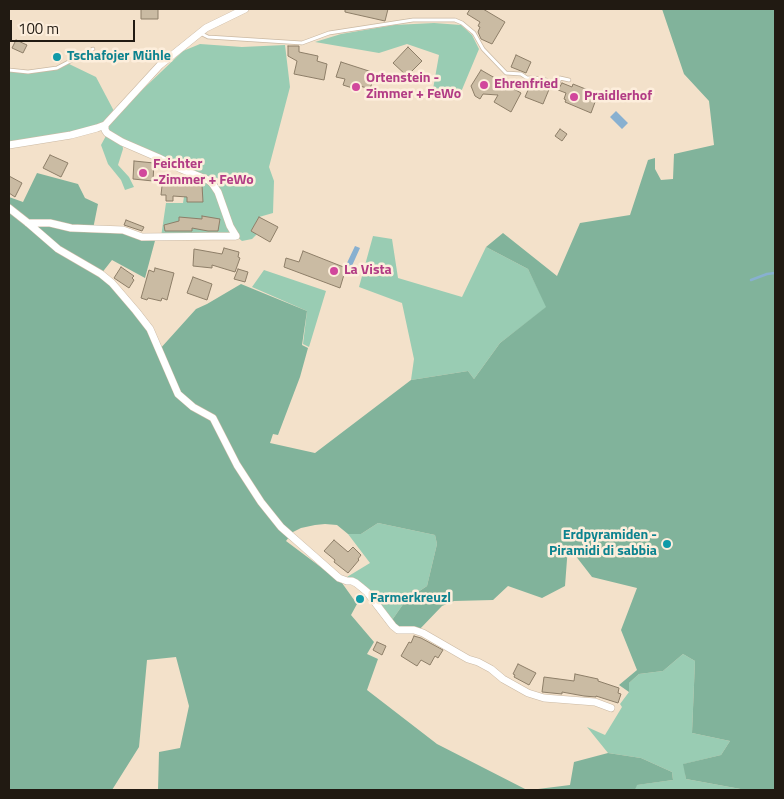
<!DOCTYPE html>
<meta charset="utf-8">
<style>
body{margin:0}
#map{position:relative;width:784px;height:799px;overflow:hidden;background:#f3e1ca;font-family:"Titillium Web",sans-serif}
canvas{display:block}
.frame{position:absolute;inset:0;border:10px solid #211a12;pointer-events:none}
.scale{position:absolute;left:10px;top:20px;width:125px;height:22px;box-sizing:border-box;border:2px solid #211a12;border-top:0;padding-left:6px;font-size:15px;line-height:18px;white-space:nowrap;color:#211a12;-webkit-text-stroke:4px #fdeedc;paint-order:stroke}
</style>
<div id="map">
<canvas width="784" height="799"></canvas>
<div class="frame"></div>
<div class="scale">100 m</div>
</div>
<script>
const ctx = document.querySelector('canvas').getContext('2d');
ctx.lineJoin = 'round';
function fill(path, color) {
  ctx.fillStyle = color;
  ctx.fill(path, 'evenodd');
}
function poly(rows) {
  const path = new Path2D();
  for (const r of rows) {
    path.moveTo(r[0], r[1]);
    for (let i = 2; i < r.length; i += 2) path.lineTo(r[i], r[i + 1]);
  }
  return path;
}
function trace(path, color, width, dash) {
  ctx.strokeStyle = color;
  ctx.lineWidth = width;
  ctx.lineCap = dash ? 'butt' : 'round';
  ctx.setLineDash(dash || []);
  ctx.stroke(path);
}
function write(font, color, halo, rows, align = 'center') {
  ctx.font = font + ' "Titillium Web",sans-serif';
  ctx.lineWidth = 5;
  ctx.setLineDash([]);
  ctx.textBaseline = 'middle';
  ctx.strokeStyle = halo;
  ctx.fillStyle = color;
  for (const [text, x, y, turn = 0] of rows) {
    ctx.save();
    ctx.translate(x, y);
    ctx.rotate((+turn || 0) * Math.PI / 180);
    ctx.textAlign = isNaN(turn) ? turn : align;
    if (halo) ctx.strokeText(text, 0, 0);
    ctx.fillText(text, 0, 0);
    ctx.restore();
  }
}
const green = poly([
 [434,23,461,25,472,35,479,49,461,92,433,89,439,55,407,44,379,53,315,42,341,34,394,25],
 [200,44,242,47,285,45,290,87,269,167,274,181,273,213,259,217,251,231,257,234,252,239,242,241,236,236,161,237,166,203,183,203,188,172,122,142,123,149,118,165,129,177,134,187,125,190,121,180,108,164,101,145,107,134,105,126,9,145,9,70,18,71,47,70,67,63,96,77,115,113,118,113,183,51],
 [373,236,392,239,398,278,462,297,486,247,528,269,547,307,500,343,474,379,468,371,411,380,414,359,402,303,359,287],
 [264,270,326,291,309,347,303,344,307,311,252,287],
 [378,523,435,535,437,544,427,586,406,600,390,623,379,607,347,577,370,563,348,534,361,534],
 [683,654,695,661,692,733,730,741,721,755,684,764,686,779,746,790,635,790,636,785,673,780,672,772,641,758,608,753,587,727,605,735,622,707,620,704,629,692,629,683,639,674,663,671]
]);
const forest = poly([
 [662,9,775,9,775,790,746,790,686,779,683,764,721,755,730,741,692,733,695,661,683,654,663,671,639,674,629,683,629,692,619,685,637,670,621,630,637,588,592,577,568,546,565,586,542,598,508,586,493,600,454,601,442,606,418,631,399,629,390,623,406,600,427,586,437,544,435,535,378,523,361,534,348,534,337,525,325,524,315,525,301,528,293,532,286,541,342,583,357,604,351,615,374,642,367,654,378,659,367,690,437,744,527,790,158,790,159,752,180,748,189,706,176,657,147,660,139,747,112,790,9,790,9,197,23,202,37,173,78,184,85,198,98,204,93,229,156,237,145,278,112,260,101,274,136,311,159,350,196,309,207,304,241,284,307,311,302,345,308,348,300,377,278,435,273,434,270,443,315,453,411,380,468,371,474,379,500,343,546,307,528,269,486,247,503,233,557,276,580,223,630,215,648,160,655,158,655,169,661,180,673,179,674,154,714,145,709,101,684,74],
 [608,753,641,758,672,772,673,780,637,785,635,790,530,790,570,785,574,762]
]);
const water = poly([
 [616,111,628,123,622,129,610,117],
 [355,246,360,248,351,268,346,265]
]);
const stream = poly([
 [751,280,767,274,775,273]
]);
const building = poly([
 [141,9,158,9,158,19,141,19,141,9],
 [345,9,388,9,385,21,345,12,345,9],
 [470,9,483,9,505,22,492,44,481,39,478,32,480,27,478,26,480,22,467,14,470,9],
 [16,40,27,45,23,53,12,48,16,40],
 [288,46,299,46,299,52,318,56,317,61,327,64,324,80,294,74,297,61,288,56,288,46],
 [408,47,422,61,407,76,393,63,408,47],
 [54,54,61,54,61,61,54,61,54,54],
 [516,55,531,62,526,73,511,67,516,55],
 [341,62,375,73,370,89,360,86,359,90,343,85,345,79,336,77,341,62],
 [481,70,521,93,511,112,494,102,498,95,483,94,480,99,475,96,471,86,481,70],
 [532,81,539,82,550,87,543,104,525,97,532,81],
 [562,83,572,87,573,84,598,94,591,113,565,102,566,100,564,99,566,93,558,90,562,83],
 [560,129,567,134,562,141,555,136,560,129],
 [50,155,68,163,61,177,43,168,50,155],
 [134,161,154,163,153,181,133,179,134,161],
 [9,176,22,183,15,197,9,193,9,176],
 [163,177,184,179,183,184,202,185,203,202,187,202,187,197,173,196,173,201,166,201,166,195,161,195,163,177],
 [202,216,220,219,218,231,208,231,192,228,192,231,165,231,164,225,179,221,179,217,202,219,202,216],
 [259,217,278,227,270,242,251,231,259,217],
 [126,220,144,227,142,231,124,225,126,220],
 [224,248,239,252,238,257,240,258,235,272,212,265,212,268,193,266,194,249,222,254,224,248],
 [303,251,346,268,340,288,284,267,286,258,299,262,303,251],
 [121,267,134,276,132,278,134,280,129,288,114,278,121,267],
 [155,268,174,273,167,300,162,298,161,301,148,298,147,300,141,298,149,270,154,272,155,268],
 [238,269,248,272,245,282,234,279,238,269],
 [193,277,212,284,207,300,187,293,193,277],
 [334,540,348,552,353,547,361,555,358,559,359,560,348,573,334,562,335,560,324,551,334,540],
 [414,636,421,638,443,650,438,658,435,656,430,665,421,660,417,666,401,656,409,642,411,643,414,636],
 [377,642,386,646,382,655,373,650,377,642],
 [518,664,536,673,529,685,514,677,515,675,513,674,518,664],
 [575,674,598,679,598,681,619,688,618,693,621,694,618,703,596,696,596,697,584,696,562,692,562,694,542,692,544,677,574,681,575,674]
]);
const lane = poly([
 [200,33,208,37,302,43,329,33,413,20,455,20,462,23,474,33,483,49,506,73,521,74,527,78,534,78,546,80,557,86,560,78,569,80],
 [9,70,28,72,57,68,93,49]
]);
const street = poly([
 [105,125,105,130,107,133,122,142,159,158,181,169,208,180,212,183,218,192,230,226,236,236],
 [9,145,71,135,97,128,105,125,160,65,206,28,245,9],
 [9,208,28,223,58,249,101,274,112,283,136,311,150,329,178,394,193,407,213,418,237,465,261,502,281,527,339,578,347,581,352,581,356,583,361,587,367,592,393,626,398,630,414,630,423,633,468,659,478,662,491,669,503,679,528,693,544,698,595,702,611,708],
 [28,223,50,223,71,228,123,230,142,237,236,236]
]);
const markers = [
 [57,57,5,"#0f9aa8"],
 [484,85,5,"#d1479c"],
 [356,87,5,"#d1479c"],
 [574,97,5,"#d1479c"],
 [143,173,5,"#d1479c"],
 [334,271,5,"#d1479c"],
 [667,544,5,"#0f9aa8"],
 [360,599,5,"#0f9aa8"]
];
const cultureNames = [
 ["Tschafojer Mühle",67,57],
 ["Erdpyramiden -",657,536,"right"],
 ["Piramidi di sabbia",657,552,"right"],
 ["Farmerkreuzl",370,599]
];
const hotelNames = [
 ["Ortenstein -",366,79],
 ["Zimmer + FeWo",366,95],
 ["Ehrenfried",494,85],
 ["Praidlerhof",584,97],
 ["Feichter",153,165],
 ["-Zimmer + FeWo",153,181],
 ["La Vista",344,271]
];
fill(green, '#99ccb3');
fill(forest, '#81b39b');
fill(water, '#88b0d0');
trace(stream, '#88b0d0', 2.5);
fill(building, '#cabba3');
trace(building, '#8d7e68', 1);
trace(lane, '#cbb9a3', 4.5);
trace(street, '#cbb9a3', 8);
trace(lane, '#fff', 3);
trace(street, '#fff', 7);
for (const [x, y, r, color] of markers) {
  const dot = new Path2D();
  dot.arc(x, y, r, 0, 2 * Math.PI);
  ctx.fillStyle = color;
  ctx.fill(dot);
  trace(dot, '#fdeedc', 2);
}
write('bold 14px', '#0d838f', '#fdeedc', cultureNames, 'left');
write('bold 14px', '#b23c85', '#fdeedc', hotelNames, 'left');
</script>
